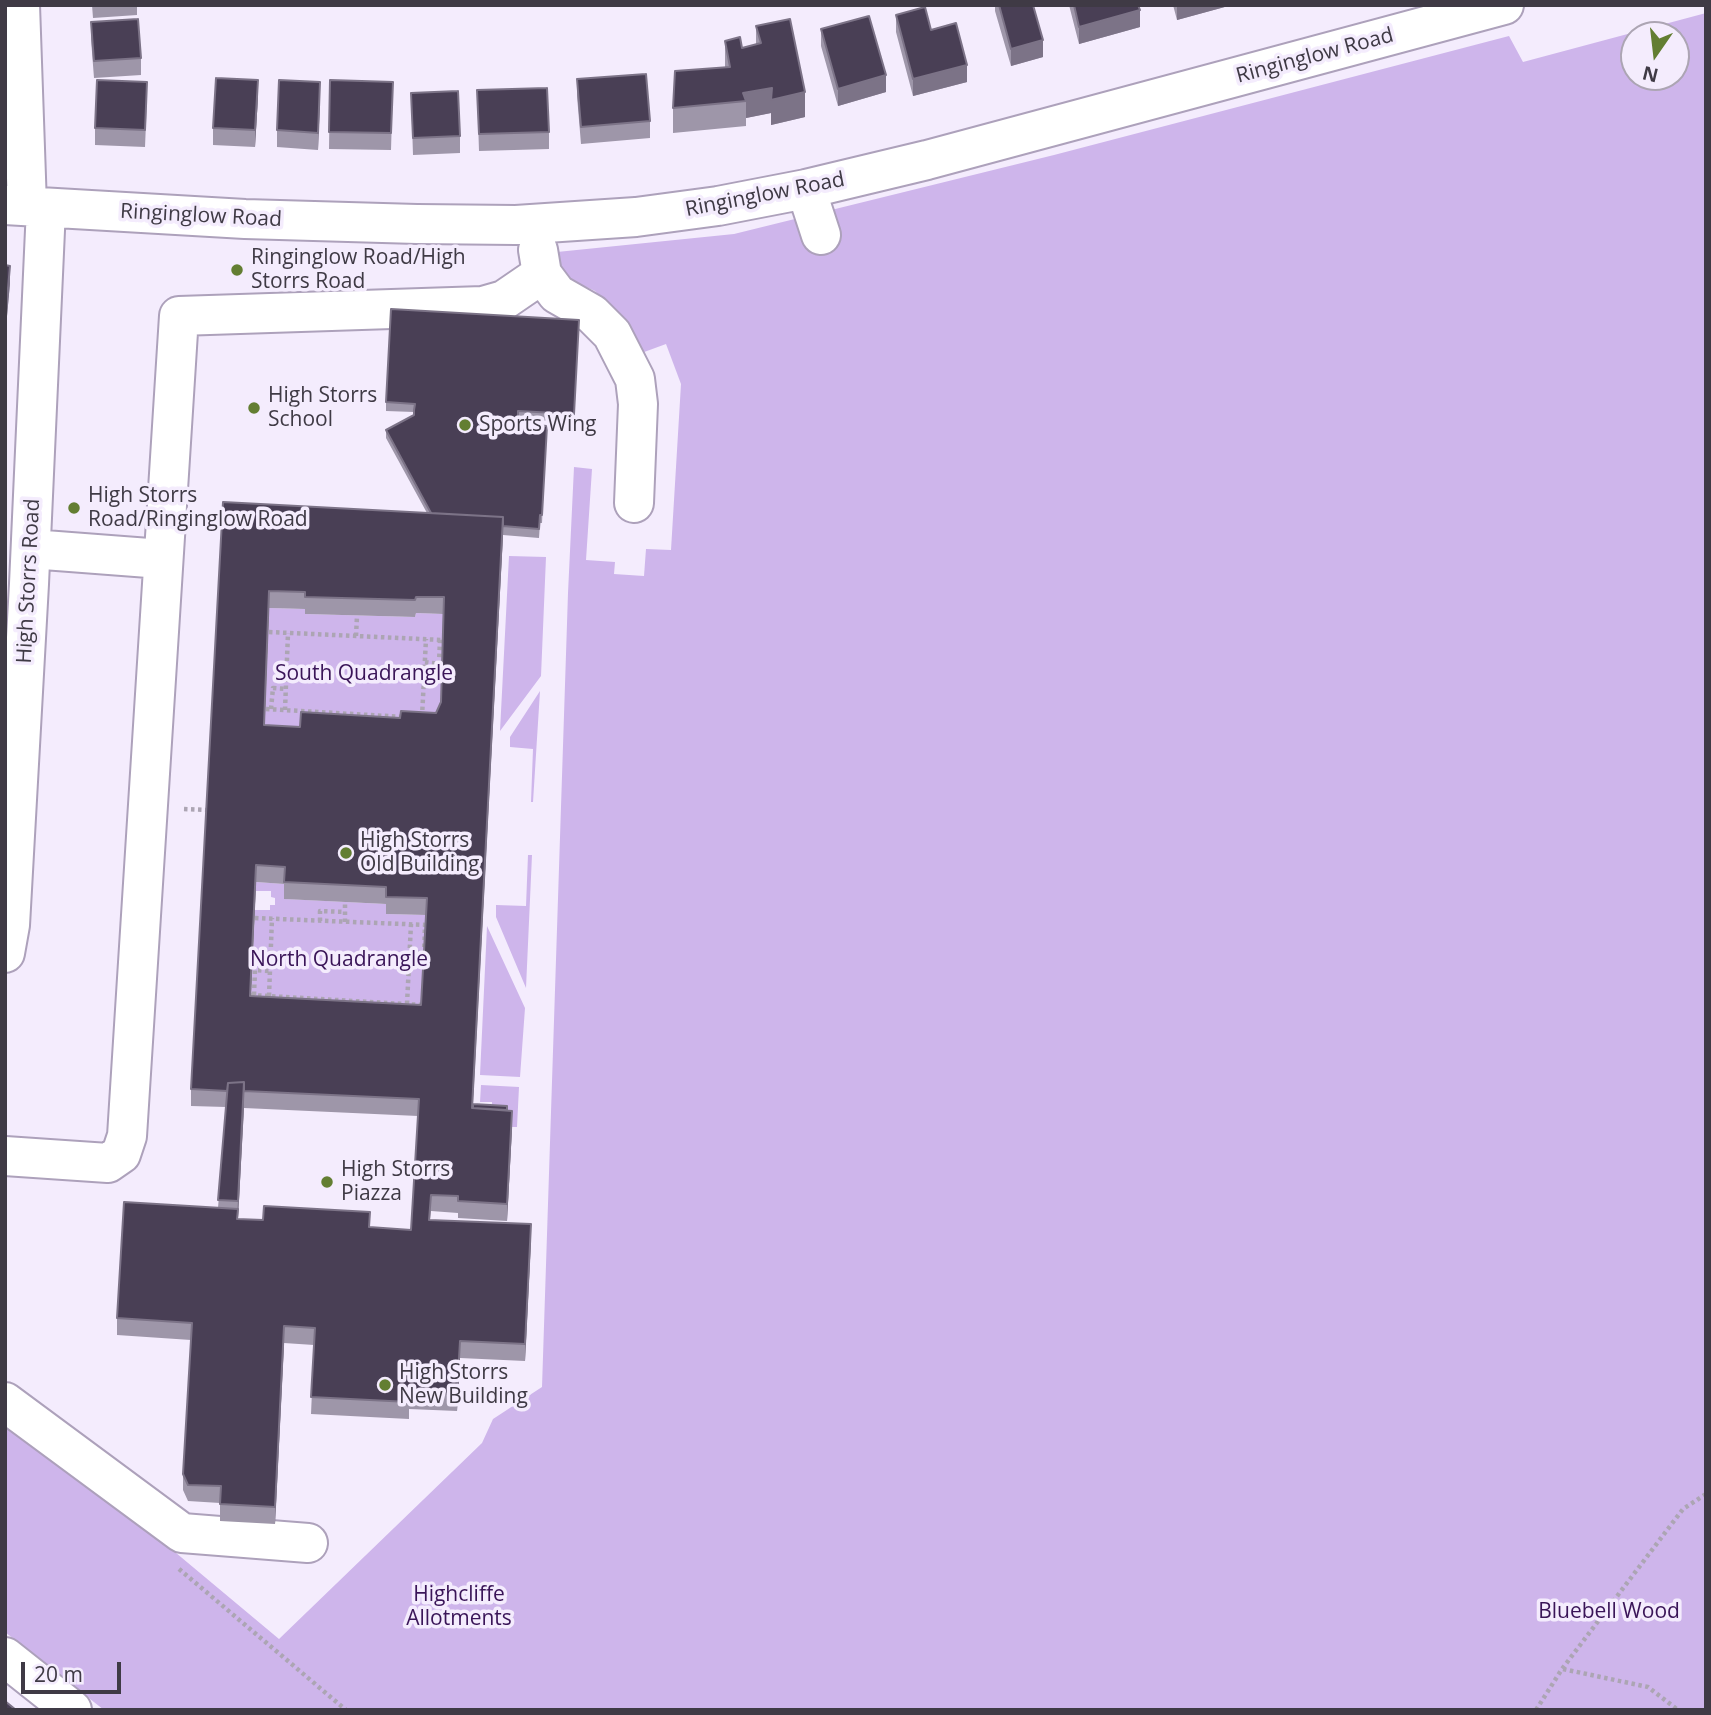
<!DOCTYPE html>
<style>
body{margin:0}
#map{position:relative;width:1711px;height:1715px;overflow:hidden;background:#f4ecfd;font-family:"Open Sans",sans-serif}
canvas{display:block}
.frame{position:absolute;inset:0;border:7px solid #3f3a45;pointer-events:none}
.north{position:absolute;left:1620px;top:21px;width:70px;height:70px;box-sizing:border-box;background:#f4ecfd;border:2px solid #aca5b3;border-radius:50%;rotate:194deg;font-size:19px;font-weight:700;line-height:28px;text-align:center;color:#3f3a45}
.north::after{content:'';display:block;margin:auto;width:24px;height:32px;background:#637e32;clip-path:polygon(50% 0,100% 100%,50% 72%,0 100%)}
.scale{position:absolute;left:21px;top:1662px;width:100px;height:32px;box-sizing:border-box;border:4px solid #3f3a45;border-top:0;padding-left:9px;font-size:21px;line-height:24px;white-space:nowrap;color:#3f3a45;-webkit-text-stroke:5px #f4ecfd;paint-order:stroke}
</style>
<div id="map">
<canvas width="1711" height="1715"></canvas>
<div class="frame"></div>
<div class="north">N</div>
<div class="scale">20 m</div>
</div>
<script>
const ctx = document.querySelector('canvas').getContext('2d');
ctx.lineJoin = 'round';
function fill(path, color) {
  ctx.fillStyle = color;
  ctx.fill(path, 'evenodd');
}
function poly(rows) {
  const path = new Path2D();
  for (const r of rows) {
    path.moveTo(r[0], r[1]);
    for (let i = 2; i < r.length; i += 2) path.lineTo(r[i], r[i + 1]);
  }
  return path;
}
function trace(path, color, width, dash) {
  ctx.strokeStyle = color;
  ctx.lineWidth = width;
  ctx.lineCap = dash ? 'butt' : 'round';
  ctx.setLineDash(dash || []);
  ctx.stroke(path);
}
function write(font, color, halo, rows, align = 'center') {
  ctx.font = font + ' "Open Sans",sans-serif';
  ctx.lineWidth = 7;
  ctx.setLineDash([]);
  ctx.textBaseline = 'middle';
  ctx.strokeStyle = halo;
  ctx.fillStyle = color;
  for (const [text, x, y, turn = 0] of rows) {
    ctx.save();
    ctx.translate(x, y);
    ctx.rotate((+turn || 0) * Math.PI / 180);
    ctx.textAlign = isNaN(turn) ? turn : align;
    if (halo) ctx.strokeText(text, 0, 0);
    ctx.fillText(text, 0, 0);
    ctx.restore();
  }
}
const green = poly([
 [1706,13,1706,1710,104,1710,5,1632,5,1410,279,1639,482,1443,493,1419,542,1387,568,593,574,467,592,469,586,560,615,562,614,574,644,576,646,549,671,550,681,384,666,344,636,355,604,300,595,291,565,277,557,252,734,234,1054,155,1509,36,1523,62],
 [1634,35,1676,35,1676,77,1634,77],
 [509,556,546,557,541,676,500,731],
 [269,608,305,609,305,614,415,617,416,613,444,614,441,719,264,742],
 [540,691,533,802,531,802,533,749,510,747,510,737],
 [528,855,532,855,526,988,496,917,496,905,526,906],
 [256,882,285,884,285,899,386,904,386,914,427,915,421,1022,250,1013,255,910,270,910,270,905,275,905,275,898,271,897,271,891,256,891],
 [487,926,525,1008,520,1077,480,1075],
 [481,1085,519,1087,517,1127,506,1127,492,1114,492,1102,480,1102]
]);
const path = poly([
 [269,632,443,640],
 [356,636,357,616],
 [425,662,439,664,440,639],
 [266,709,405,717],
 [271,709,273,688,286,689],
 [285,710,288,633],
 [422,717,426,639],
 [184,809,207,810],
 [255,918,427,925],
 [320,921,320,911,345,912],
 [345,922,345,902],
 [409,953,424,953,425,925],
 [251,995,422,1005],
 [254,995,255,970,270,971],
 [269,996,272,918],
 [407,1004,411,924],
 [179,1569,346,1710],
 [1563,1669,1648,1687,1678,1710],
 [1536,1710,1562,1669,1683,1509,1706,1494]
]);
const minor = poly([
 [20,5,27,206],
 [806,189,821,235],
 [5,205,245,219,417,224,516,225,636,217,718,206,806,189,927,160,1504,5],
 [538,250,542,274,557,294,592,314,612,334,635,379,638,404,634,503],
 [31,549,162,559],
 [5,953,10,925,29,584,46,208],
 [5,1156,108,1163,121,1154,127,1136,179,316,483,306,504,300,542,274],
 [5,1402,182,1533,308,1543],
 [5,1657,72,1710]
]);
const wall = poly([
 [92,5,137,5,137,15,93,18],
 [995,5,1033,5,1043,57,1011,66,995,11],
 [1069,5,1138,5,1140,27,1079,44],
 [1173,5,1232,5,1177,20],
 [896,15,967,82,913,96,896,32],
 [91,22,141,58,141,75,94,78,91,39],
 [756,26,805,117,771,125,771,113,746,118,746,126,673,133,673,108,725,68,725,41,742,48,756,45],
 [821,29,886,92,838,106,821,46],
 [577,79,650,121,650,138,581,144,577,96],
 [330,80,393,82,391,150,329,149],
 [477,90,549,132,549,149,479,151],
 [411,93,460,136,460,153,413,155],
 [258,97,255,147,213,145,213,128],
 [147,99,145,147,95,145,95,128],
 [320,99,318,150,277,147,277,130],
 [5,265,10,283,6,327,5,327],
 [579,320,574,422,518,419,518,425,547,426,542,523,540,523,539,538,503,535,473,1104,507,1110,512,1128,507,1221,458,1218,458,1213,431,1211,430,1220,531,1240,525,1361,460,1358,457,1411,409,1409,409,1419,311,1414,314,1345,284,1343,275,1524,220,1521,220,1503,188,1501,183,1490,183,1474,191,1340,117,1335,117,1318,218,1208,226,1107,191,1106,191,1089,223,502,427,513,386,438,386,430,414,415,414,412,386,411,386,402],
 [269,608,305,609,305,614,415,617,416,613,443,614,441,702,436,713,400,718,300,727,264,725],
 [256,882,284,884,284,899,386,904,386,914,426,915,421,1005,251,996],
 [244,1108,418,1116,411,1230,238,1219]
]);
const shadedWall = poly([
 [1177,5,1232,5,1177,20],
 [1140,10,1140,27,1079,44,1079,27],
 [1043,40,1043,57,1011,66,1011,49],
 [967,65,967,82,913,96,913,79],
 [886,75,886,92,838,106,838,89],
 [258,80,258,97,255,147,255,130],
 [320,82,320,99,318,150,318,133],
 [772,88,805,92,805,117,771,125,771,113,746,118,746,101,743,93],
 [10,266,10,283,6,327,6,310],
 [503,517,503,534,472,1116,472,1108],
 [269,591,269,608,264,742,264,725],
 [256,865,256,882,250,1013,250,996],
 [244,1082,244,1107,237,1236,237,1219],
 [512,1111,512,1128,507,1221,507,1204],
 [531,1224,531,1240,525,1361,525,1344],
 [284,1326,284,1343,275,1524,275,1507],
 [460,1341,460,1358,457,1411,457,1394]
]);
const building = poly([
 [999,5,1033,5,1043,40,1011,49,999,5],
 [1074,5,1138,5,1140,10,1079,27,1074,5],
 [925,7,931,30,956,23,967,65,913,79,896,15,925,7],
 [869,16,886,75,838,89,821,29,869,16],
 [138,19,141,58,94,61,91,22,138,19],
 [790,19,805,92,771,100,772,88,743,93,746,101,673,108,675,71,730,67,725,41,740,37,742,48,761,43,756,26,790,19],
 [646,74,650,121,581,127,577,79,646,74],
 [216,78,258,80,255,130,213,128,216,78],
 [97,80,147,82,145,130,95,128,97,80],
 [279,80,320,82,318,133,277,130,279,80],
 [330,80,393,82,391,133,329,132,330,80],
 [547,88,549,132,479,134,477,90,547,88],
 [458,91,460,136,413,138,411,93,458,91],
 [5,265,10,266,6,310,5,310,5,265],
 [391,309,579,320,574,414,518,411,518,424,547,426,542,515,540,515,539,529,503,526,503,517,431,513,386,430,414,415,414,410,415,404,386,402,391,309],
 [223,502,503,517,472,1108,512,1111,507,1204,458,1201,458,1196,431,1195,429,1220,531,1224,525,1344,460,1341,457,1394,409,1392,409,1402,311,1397,315,1328,284,1326,275,1507,220,1504,221,1486,188,1485,183,1474,192,1323,117,1318,124,1202,238,1209,237,1219,263,1220,264,1206,370,1212,369,1227,411,1230,419,1099,244,1091,244,1082,228,1083,227,1091,191,1089,223,502],
 [269,591,305,592,305,597,415,600,416,597,444,597,441,702,436,713,401,711,400,718,301,712,300,727,264,725,269,591],
 [256,865,285,867,284,882,386,887,386,897,427,898,421,1005,250,996,256,865],
 [244,1082,238,1201,218,1200,228,1083,244,1082],
 [473,1104,507,1106,507,1110,473,1108,473,1104],
 [5,1701,16,1710,5,1710,5,1701]
]);
const markers = [
 [237,270,7,"#637e32"],
 [254,408,7,"#637e32"],
 [465,425,7,"#637e32"],
 [74,508,7,"#637e32"],
 [346,853,7,"#637e32"],
 [327,1182,7,"#637e32"],
 [385,1385,7,"#637e32"]
];
const streetNames = [
 ["Ringinglow Road",1315,56,-15],
 ["Ringinglow Road",765,195,-11],
 ["Ringinglow Road",201,216,3],
 ["High Storrs Road",29,581,-87]
];
const poiNames = [
 ["Ringinglow Road/High",251,258],
 ["Storrs Road",251,282],
 ["High Storrs",268,396],
 ["School",268,420],
 ["Sports Wing",479,425],
 ["High Storrs",88,496],
 ["Road/Ringinglow Road",88,520],
 ["High Storrs",360,841],
 ["Old Building",360,865],
 ["High Storrs",341,1170],
 ["Piazza",341,1194],
 ["High Storrs",399,1373],
 ["New Building",399,1397]
];
const parkNames = [
 ["South Quadrangle",364,674],
 ["North Quadrangle",339,960],
 ["Highcliffe",459,1595],
 ["Allotments",459,1619],
 ["Bluebell Wood",1609,1612]
];
fill(green, '#ceb5eb');
trace(minor, '#ada1bb', 42);
trace(path, '#aca5b3', 4.5, [3.5, 3.5]);
trace(minor, '#fff', 38);
fill(wall, '#9e96a9');
fill(shadedWall, '#7c7387');
fill(building, '#493f55');
trace(building, '#7c7387', 2);
for (const [x, y, r, color] of markers) {
  const dot = new Path2D();
  dot.arc(x, y, r, 0, 2 * Math.PI);
  ctx.fillStyle = color;
  ctx.fill(dot);
  trace(dot, '#f4ecfd', 2.5);
}
write('21px', '#3f3a45', '#f4ecfd', streetNames);
write('21px', '#3f3a45', '#f4ecfd', poiNames, 'left');
write('21px', '#3a1558', '#f4ecfd', parkNames);
</script>
